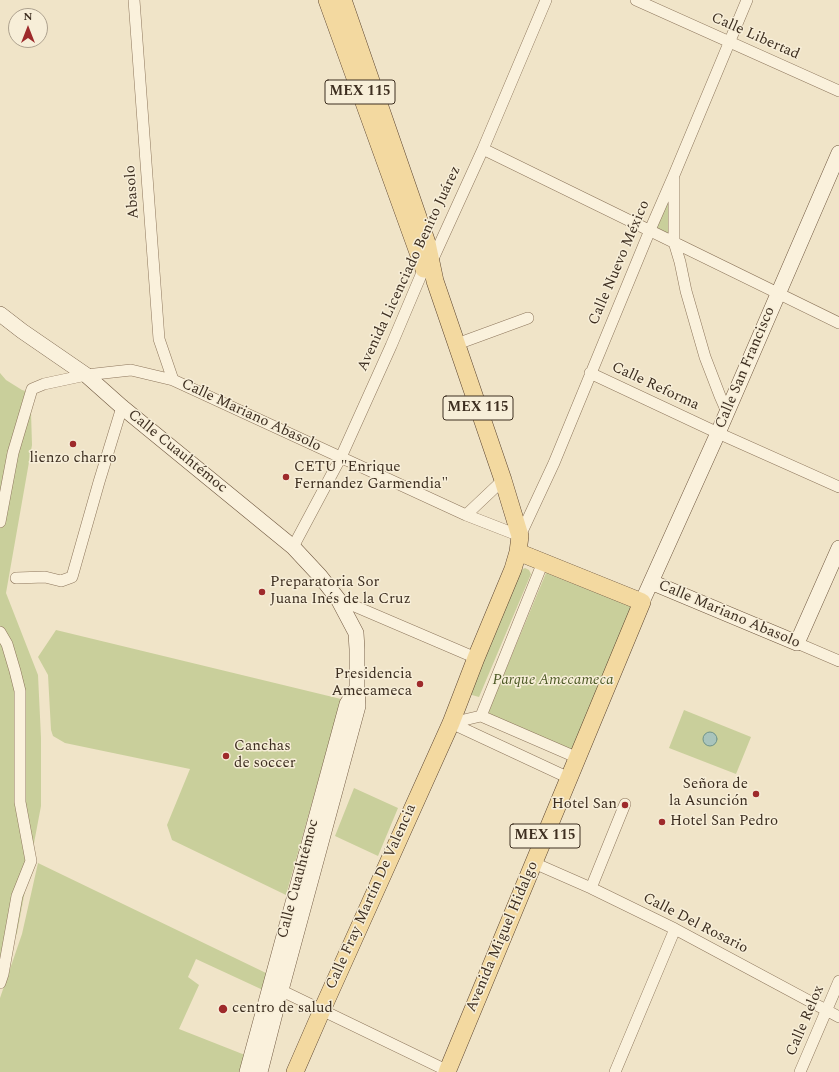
<!DOCTYPE html>
<meta charset="utf-8">
<style>
body{margin:0}
#map{position:relative;width:839px;height:1072px;overflow:hidden;background:#f0e4c8;font-family:Spectral,serif}
canvas{display:block}
.north{position:absolute;left:8px;top:8px;width:40px;height:40px;box-sizing:border-box;background:#f7eed8;border:1px solid #ada18e;border-radius:50%;rotate:0deg;font-size:11px;font-weight:700;line-height:16px;text-align:center;color:#3d2e20}
.north::after{content:'';display:block;margin:auto;width:14px;height:18px;background:#9e2a2b;clip-path:polygon(50% 0,100% 100%,50% 72%,0 100%)}
</style>
<div id="map">
<canvas width="839" height="1072"></canvas>
<div class="north">N</div>
</div>
<script>
const ctx = document.querySelector('canvas').getContext('2d');
ctx.lineJoin = 'round';
function fill(path, color) {
  ctx.fillStyle = color;
  ctx.fill(path, 'evenodd');
}
function poly(rows) {
  const path = new Path2D();
  for (const r of rows) {
    if (r.length === 3) {
      path.moveTo(r[0] + r[2], r[1]);
      path.arc(r[0], r[1], r[2], 0, 2 * Math.PI);
      continue;
    }
    path.moveTo(r[0], r[1]);
    for (let i = 2; i < r.length; i += 2) path.lineTo(r[i], r[i + 1]);
  }
  return path;
}
function trace(path, color, width, dash) {
  ctx.strokeStyle = color;
  ctx.lineWidth = width;
  ctx.lineCap = dash ? 'butt' : 'round';
  ctx.setLineDash(dash || []);
  ctx.stroke(path);
}
function write(font, color, halo, rows, align = 'center') {
  ctx.font = font + ' Spectral,serif';
  ctx.lineWidth = 3;
  ctx.setLineDash([]);
  ctx.textBaseline = 'middle';
  ctx.strokeStyle = halo;
  ctx.fillStyle = color;
  for (const [text, x, y, turn = 0] of rows) {
    ctx.save();
    ctx.translate(x, y);
    ctx.rotate((+turn || 0) * Math.PI / 180);
    ctx.textAlign = isNaN(turn) ? turn : align;
    if (halo) ctx.strokeText(text, 0, 0);
    ctx.fillText(text, 0, 0);
    ctx.restore();
  }
}
const green = poly([
 [672,181,672,237,654,226],
 [0,373,6,380,22,390,32,393,31,412,32,445,6,593,38,675,41,738,41,806,17,933,0,981],
 [525,568,529,570,531,574,479,697,472,695,470,692,521,570],
 [546,573,634,608,575,753,487,715],
 [56,630,341,699,286,895,172,840,167,825,190,769,65,743,53,736,51,730,48,675,38,657],
 [684,710,751,737,736,774,669,748],
 [354,788,398,808,378,856,335,836],
 [38,863,266,973,263,990,196,959,188,977,199,985,179,1029,245,1055,240,1072,0,1072,0,998,22,934]
]);
const water = poly([
 [710,739,7]
]);
const street = poly([
 [134,0,159,339,173,380],
 [636,0,839,91],
 [483,149,839,323],
 [674,179,674,242,680,262,686,291,705,357,720,396,727,412],
 [457,344,528,318],
 [590,373,718,433,839,487],
 [466,515,503,480],
 [0,522,13,453,32,389,44,384,86,375,131,370,173,380,466,515,520,536,554,463,650,230,674,175,747,0],
 [293,547,341,457,391,346,424,268,432,261,483,149,546,0],
 [16,578,45,577,61,581,72,577,99,482,122,407],
 [338,599,476,658],
 [0,632,7,644,15,671,20,691,20,802,31,861,17,896,3,974,0,983],
 [797,643,839,661],
 [481,716,543,562],
 [451,723,481,716,578,758],
 [451,723,569,778],
 [534,863,591,888,675,929,839,1017],
 [591,888,625,804],
 [274,987,450,1072],
 [615,1072,675,929],
 [800,1072,839,981]
]);
const secondary = poly([
 [0,314,22,331,86,375,122,407,293,547,320,576,338,599,356,633,357,649,357,688,358,706,281,990,260,1072],
 [651,582,797,643,839,548],
 [642,602,718,433,839,153],
 [247,1072,347,704,357,688]
]);
const primary = poly([
 [327,0,424,269],
 [295,1072,322,1010,451,723,476,658,513,569,518,552,520,536,503,480,435,281,427,243,343,0],
 [447,1072,642,602,518,552]
]);
const markers = [
 [73,444,4,"#9e2a2b"],
 [286,477,4,"#9e2a2b"],
 [262,592,4,"#9e2a2b"],
 [420,684,4,"#9e2a2b"],
 [226,756,4,"#9e2a2b"],
 [756,794,4,"#9e2a2b"],
 [625,805,4,"#9e2a2b"],
 [662,822,4,"#9e2a2b"],
 [223,1009,5,"#9e2a2b"]
];
const shields = [
 [360,92,70],
 [478,408,70],
 [545,836,70]
];
const shieldNames = [
 ["MEX 115",360,92],
 ["MEX 115",478,408],
 ["MEX 115",545,836]
];
const streetNames = [
 ["Calle Libertad",755,37,24],
 ["Abasolo",133,192,-94],
 ["Calle Nuevo México",620,263,-67],
 ["Avenida Licenciado Benito Juárez",410,269,-65],
 ["Calle San Francisco",746,368,-67],
 ["Calle Reforma",655,387,25],
 ["Calle Mariano Abasolo",251,416,25],
 ["Calle Cuauhtémoc",177,452,39],
 ["Calle Mariano Abasolo",729,615,23],
 ["Calle Cuauhtémoc",299,879,-75],
 ["Calle Fray Martín De Valencia",372,897,-66],
 ["Calle Del Rosario",695,924,27],
 ["Avenida Miguel Hidalgo",503,937,-67],
 ["Calle Relox",806,1021,-67]
];
const poiNames = [
 ["lienzo charro",73,459,"center"],
 ["CETU \"Enrique",294,468],
 ["Fernandez Garmendia\"",294,485],
 ["Preparatoria Sor",270,583],
 ["Juana Inés de la Cruz",270,600],
 ["Presidencia",412,675,"right"],
 ["Amecameca",412,692,"right"],
 ["Canchas",234,747],
 ["de soccer",234,764],
 ["Señora de",748,785,"right"],
 ["la Asunción",748,802,"right"],
 ["Hotel San",617,805,"right"],
 ["Hotel San Pedro",670,822],
 ["centro de salud",232,1009]
];
const parkNames = [
 ["Parque Amecameca",553,681]
];
fill(green, '#c9cf9b');
fill(water, '#a9c4bc');
trace(water, '#6f938a', 1);
trace(street, '#8d765c', 12);
trace(secondary, '#6f573f', 16);
trace(primary, '#5b4430', 18);
trace(street, '#faf1dc', 11);
trace(secondary, '#faf1dc', 15);
trace(primary, '#f3d9a0', 17);
for (const [x, y, r, color] of markers) {
  const dot = new Path2D();
  dot.arc(x, y, r, 0, 2 * Math.PI);
  ctx.fillStyle = color;
  ctx.fill(dot);
  trace(dot, '#f7eed8', 1.5);
}
for (const [x, y, w] of shields) {
  const box = new Path2D();
  box.roundRect(x - w / 2, y - 12, w, 24, 3);
  ctx.fillStyle = '#f7eed8';
  ctx.fill(box);
  trace(box, '#3d2e20', 1);
}
write('bold 14px', '#3d2e20', null, shieldNames);
write('15px', '#3d2e20', '#f7eed8', streetNames);
write('15px', '#3d2e20', '#f7eed8', poiNames, 'left');
write('italic 15px', '#4d5a26', '#f7eed8', parkNames);
</script>
